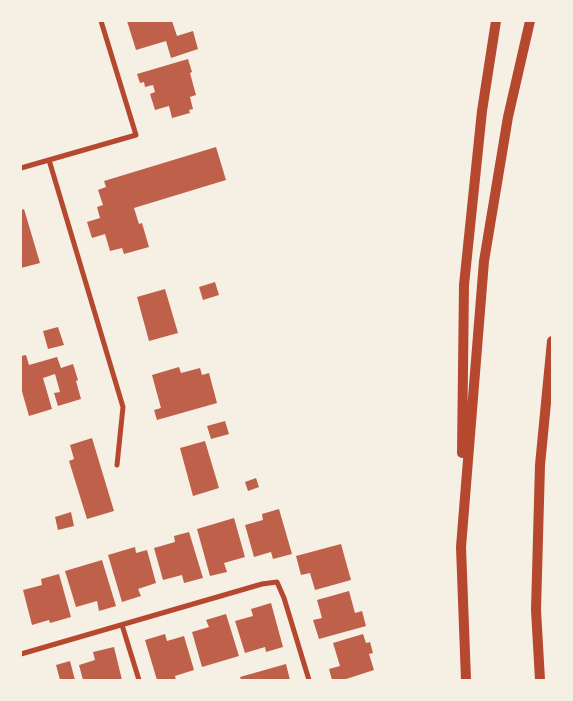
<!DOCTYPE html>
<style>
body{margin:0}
#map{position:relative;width:573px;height:701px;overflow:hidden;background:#f6efe4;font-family:"IBM Plex Sans",sans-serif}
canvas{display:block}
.frame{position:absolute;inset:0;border:22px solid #f6efe4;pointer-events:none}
</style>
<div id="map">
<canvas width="573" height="701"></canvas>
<div class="frame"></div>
</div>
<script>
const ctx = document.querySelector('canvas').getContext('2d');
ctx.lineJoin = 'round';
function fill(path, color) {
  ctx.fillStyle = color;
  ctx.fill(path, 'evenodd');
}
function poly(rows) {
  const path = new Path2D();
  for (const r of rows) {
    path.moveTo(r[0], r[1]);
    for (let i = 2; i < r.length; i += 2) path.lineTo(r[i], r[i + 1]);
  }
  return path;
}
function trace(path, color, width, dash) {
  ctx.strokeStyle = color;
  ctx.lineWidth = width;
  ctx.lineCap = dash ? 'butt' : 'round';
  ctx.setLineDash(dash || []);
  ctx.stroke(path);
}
const building = poly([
 [127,21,172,21,177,36,193,31,198,49,171,58,166,41,136,50],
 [188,59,192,72,190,73,196,95,190,97,193,109,189,110,190,113,172,118,169,106,155,110,150,94,155,92,153,85,145,87,144,82,140,83,137,74],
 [216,147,226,180,134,208,139,224,142,223,149,247,124,254,122,248,110,251,105,234,92,238,87,222,100,218,97,207,103,205,98,190,106,187,104,181],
 [24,209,40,263,21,268,21,210],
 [215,282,219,295,203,300,199,287],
 [165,289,178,333,149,341,137,297],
 [58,327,64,345,48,349,43,331],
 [26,355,29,365,57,357,61,368,73,364,78,380,76,381,81,399,58,406,54,393,60,392,55,374,43,378,52,409,29,416,21,388,21,356],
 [179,367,181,373,200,368,202,375,209,373,217,403,157,420,154,410,161,408,152,375],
 [225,421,229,434,211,439,207,426],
 [92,438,114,511,87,519,69,461,74,459,70,445],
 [205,441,219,488,193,496,180,448],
 [256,478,259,487,248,491,245,482],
 [279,509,292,554,273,559,271,552,254,557,245,525,263,520,262,514],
 [71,512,74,526,58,530,55,517],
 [234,518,245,557,224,563,227,572,210,576,197,529],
 [189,532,203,578,184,583,182,575,163,580,154,548,175,542,174,536],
 [341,544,351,580,315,590,310,573,301,575,296,556],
 [135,547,136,553,147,550,156,583,138,589,141,596,122,602,108,555],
 [102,560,116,606,99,611,97,601,76,607,65,571],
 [59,574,71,617,50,623,49,620,32,625,23,590,42,585,41,579],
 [349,591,355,613,362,611,366,626,319,639,313,620,322,618,317,600],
 [271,603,283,647,266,652,265,647,245,653,235,621,253,616,251,609],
 [226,614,239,656,202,667,192,632,209,627,206,620],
 [165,634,167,641,184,636,194,670,175,676,176,680,157,680,145,640],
 [363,634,366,643,370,642,373,653,369,654,374,670,343,680,332,680,329,669,340,666,333,643],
 [114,647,122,680,83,680,79,665,95,660,93,652],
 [70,661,75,680,60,680,56,665],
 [286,664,290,680,241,680,240,677]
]);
const minor = poly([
 [49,160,123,407,117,465],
 [21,168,136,135,101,21],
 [122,625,139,680],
 [21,654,262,584,277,582,284,598,309,680]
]);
const motorway = poly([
 [462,453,464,285,482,111,496,21],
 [466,680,461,547,484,261,508,117,530,21],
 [540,680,536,610,540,465,552,341]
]);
fill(building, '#bf614a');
trace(minor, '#b5482f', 5);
trace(motorway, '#b5482f', 10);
</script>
